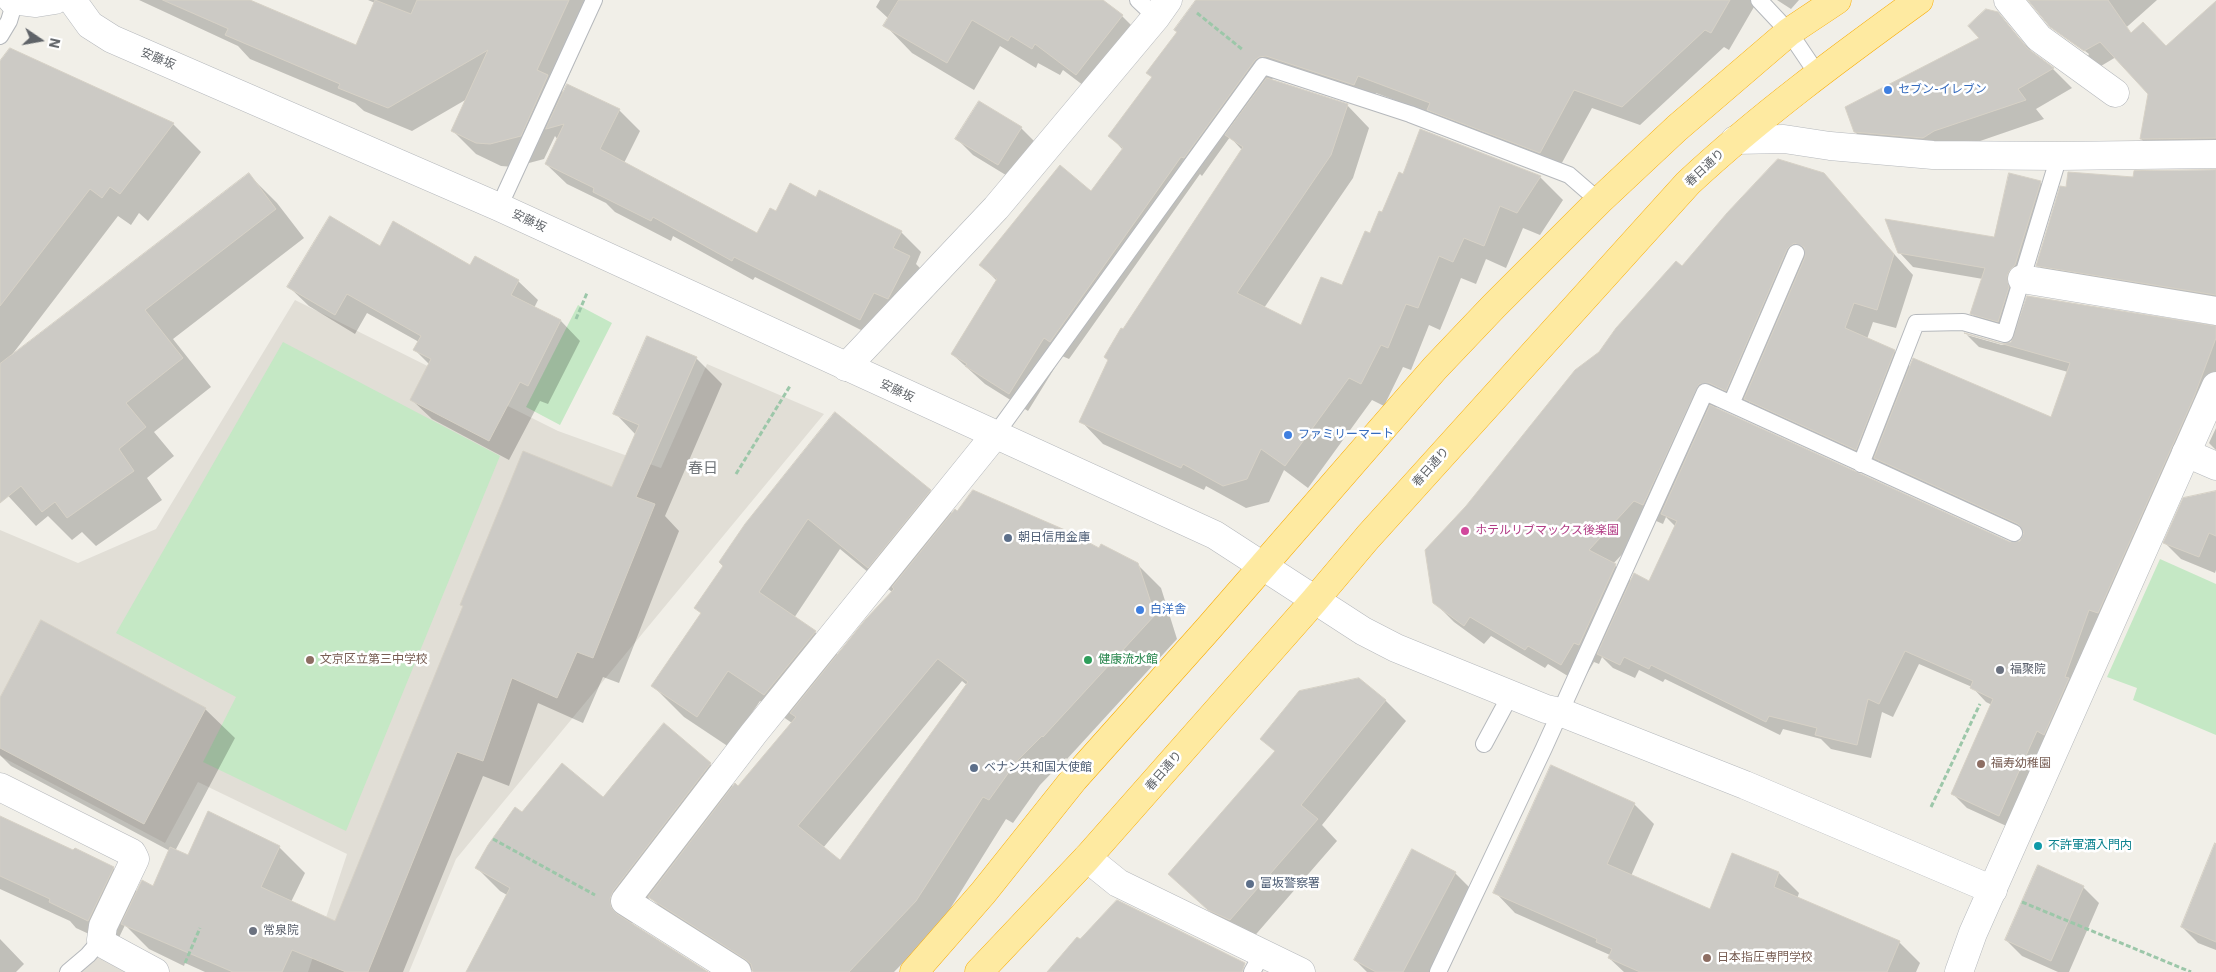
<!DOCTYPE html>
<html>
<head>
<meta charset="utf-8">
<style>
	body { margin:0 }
	#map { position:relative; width:2216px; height:972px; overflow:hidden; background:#f1efe8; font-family:"IBM Plex Sans",sans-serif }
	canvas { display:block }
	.north { position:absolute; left:15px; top:15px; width:50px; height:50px; -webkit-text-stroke:4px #fff; paint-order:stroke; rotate:102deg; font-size:14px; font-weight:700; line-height:20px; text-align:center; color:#5f6368 }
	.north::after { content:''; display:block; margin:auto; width:18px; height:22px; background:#5f6368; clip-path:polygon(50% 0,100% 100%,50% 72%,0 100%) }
</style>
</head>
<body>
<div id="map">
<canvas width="2216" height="972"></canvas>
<div class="north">N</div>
</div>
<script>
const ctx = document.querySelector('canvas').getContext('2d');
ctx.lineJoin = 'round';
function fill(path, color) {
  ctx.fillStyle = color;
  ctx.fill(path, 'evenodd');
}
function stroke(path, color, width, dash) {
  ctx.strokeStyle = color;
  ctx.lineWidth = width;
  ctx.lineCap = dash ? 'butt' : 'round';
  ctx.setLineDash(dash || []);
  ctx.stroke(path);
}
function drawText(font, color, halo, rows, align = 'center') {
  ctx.font = font + ' "IBM Plex Sans","Noto Sans JP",sans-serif';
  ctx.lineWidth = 5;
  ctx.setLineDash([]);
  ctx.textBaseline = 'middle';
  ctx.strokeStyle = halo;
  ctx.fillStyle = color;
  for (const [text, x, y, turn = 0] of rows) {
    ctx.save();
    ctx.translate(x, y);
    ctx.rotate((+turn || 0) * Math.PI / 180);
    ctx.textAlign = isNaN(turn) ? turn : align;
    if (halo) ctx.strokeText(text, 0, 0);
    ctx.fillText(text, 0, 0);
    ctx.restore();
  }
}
fill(new Path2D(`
	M 295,300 L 558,431 L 661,468 L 707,364 L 824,414 L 456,859 L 409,972 L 308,972 L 347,854 L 198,782 L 165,843 L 0,756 L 0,530 L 78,563 L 156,529 Z
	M 99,955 L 129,972 L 76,972 Z`), '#e1ded6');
fill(new Path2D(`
	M 578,305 L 612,323 L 560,425 L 526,407 Z
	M 283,342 L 500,456 L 346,831 L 203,762 L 236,697 L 116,633 Z
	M 2160,559 L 2216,584 L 2216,735 L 2133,700 L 2137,688 L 2107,677 Z`), '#c5e8c5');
fill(new Path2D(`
	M 139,0 L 248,0 L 357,47 L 375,3 L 368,0 L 603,0 L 562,91 L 564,92 L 567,86 L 619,110 L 640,131 L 624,163 L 758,234 L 777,213 L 817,198 L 901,232 L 921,252 L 916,264 L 929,277 L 881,340 L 755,277 L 753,280 L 673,236 L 671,241 L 615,212 L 606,203 L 567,184 L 546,164 L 558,140 L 555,136 L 544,159 L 514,167 L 501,166 L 476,154 L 453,131 L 467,99 L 412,131 L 364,111 L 355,103 L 250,59 L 238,46 Z
	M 880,0 L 1101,0 L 1122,16 L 1149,43 L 1104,101 L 1063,70 L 1060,75 L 1038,63 L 1036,68 L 1000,46 L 974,90 L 912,53 L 885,25 L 889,19 L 876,7 Z
	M 1197,0 L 1758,0 L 1729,50 L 1724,47 L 1640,125 L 1592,108 L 1558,170 L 1434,115 L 1376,93 L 1372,103 L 1278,74 L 1273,78 L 1271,81 L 1347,105 L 1369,128 L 1353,178 L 1264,308 L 1302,327 L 1343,287 L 1404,175 L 1421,130 L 1540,177 L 1563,200 L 1540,235 L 1523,228 L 1506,268 L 1486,259 L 1476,284 L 1461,278 L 1440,330 L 1429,325 L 1411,370 L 1403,367 L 1384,406 L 1372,400 L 1308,488 L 1284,470 L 1269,502 L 1246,508 L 1206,486 L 1204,490 L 1103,444 L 1081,421 L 1242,150 L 1230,137 L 1202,176 L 1200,174 L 1069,359 L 1062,356 L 1028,411 L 985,384 L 952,354 L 997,281 L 981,265 L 1092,193 L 1123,150 L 1110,136 L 1153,77 Z
	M 1777,0 L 1799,0 L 1791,9 Z
	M 2030,0 L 2157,0 L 2110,42 L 2166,48 L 2216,2 L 2216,159 L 2162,159 L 2141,139 L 2150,94 L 2116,57 L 2101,66 L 2067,42 L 2062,37 L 2088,56 L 2089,54 L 2057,30 Z
	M 1997,14 L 2036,56 L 2053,69 L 2072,88 L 2036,109 L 2044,119 L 1954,150 L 1875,152 L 1855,132 L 1981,39 Z
	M 0,63 L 173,124 L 201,152 L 148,221 L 139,213 L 131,225 L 118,216 L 11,356 L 249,175 L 277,203 L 304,238 L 173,339 L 211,387 L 154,432 L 174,456 L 147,478 L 162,500 L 96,546 L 82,532 L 72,540 L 48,516 L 36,526 L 0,487 Z
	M 1021,128 L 1037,144 L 1014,180 L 973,155 L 957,139 Z
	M 2216,171 L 2216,312 L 2058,286 L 2038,265 L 2068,189 L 2134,178 Z
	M 1823,175 L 1913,275 L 1896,328 L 1873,322 L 1867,339 L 1894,351 L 1911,367 L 2052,419 L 2068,372 L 1979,347 L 1967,335 L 2002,345 L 2012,343 L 2015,336 L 1986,328 L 1971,313 L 1983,279 L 1913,267 L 1899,252 L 1995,239 L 2040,182 L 2055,196 L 2014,332 L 2216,327 L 2216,389 L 2013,829 L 1967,808 L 1952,793 L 1992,705 L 1986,702 L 1972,687 L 1919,664 L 1893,717 L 1882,712 L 1871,758 L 1831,749 L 1821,739 L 1783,729 L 1780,735 L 1665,679 L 1663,682 L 1639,670 L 1635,678 L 1613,668 L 1602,657 L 1599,664 L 1594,662 L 1581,684 L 1548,664 L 1545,668 L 1491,636 L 1484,644 L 1454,622 L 1434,602 L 1467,507 L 1600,353 L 1682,268 ZM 1749,402 L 1765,418 L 1875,469 L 1878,461 L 1890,472 L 2025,534 L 2021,542 L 2010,543 L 1716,409 L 1718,403 L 1746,409 ZM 1666,517 L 1675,526 L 1649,582 L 1632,581 L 1613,564 L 1654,520 L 1663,524 Z
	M 380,248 L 471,267 L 518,281 L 538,300 L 534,308 L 561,321 L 580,341 L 548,404 L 540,401 L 509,460 L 432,419 L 412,400 L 430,365 L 415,350 L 419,342 L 367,313 L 355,334 L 309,306 L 289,287 Z
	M 696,358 L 722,384 L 665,516 L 679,531 L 619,683 L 603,677 L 583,723 L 538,703 L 509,786 L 483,776 L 403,972 L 205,972 L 185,963 L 184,966 L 149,949 L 125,925 L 115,946 L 76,928 L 70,921 L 0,889 L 0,817 L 74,852 L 113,868 L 138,892 L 154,887 L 170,851 L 11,766 L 0,755 L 0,701 L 205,709 L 235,738 L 175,851 L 188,857 L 279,847 L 305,873 L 291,902 L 336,922 L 613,489 L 636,435 L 615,413 Z
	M 2216,428 L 2216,450 L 2209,443 Z
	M 930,491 L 953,514 L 1100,550 L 1137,564 L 1161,588 L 1177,639 L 1067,759 L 1066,758 L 1040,785 L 1013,823 L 1006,819 L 940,925 L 894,972 L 754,972 L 673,920 L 650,897 L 636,915 L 632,924 L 705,972 L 468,972 L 507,895 L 500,891 L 477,868 L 523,814 L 603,799 L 664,725 L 710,764 L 734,787 L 739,787 L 792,723 L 760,701 L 729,747 L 684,717 L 653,686 L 702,614 L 696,608 L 724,566 L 746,525 ZM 840,549 L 892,592 L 838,655 L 815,632 L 794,618 ZM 962,681 L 968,686 L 840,862 L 823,848 Z
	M 2216,492 L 2216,570 L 2215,573 L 2181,559 L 2165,543 Z
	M 1385,700 L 1406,721 L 1322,825 L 1337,841 L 1251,940 L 1230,930 L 1170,874 L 1276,752 L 1262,739 Z
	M 1634,804 L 1654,824 L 1631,876 L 1711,911 L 1733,855 L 1779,873 L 1799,893 L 1797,899 L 1899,942 L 1920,963 L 1916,972 L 1624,972 L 1609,958 L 1610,955 L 1515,913 L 1495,892 Z
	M 1455,873 L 1478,896 L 1439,972 L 1367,972 L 1355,960 Z
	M 2083,887 L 2099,903 L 2069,972 L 2058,972 L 2022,956 L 2006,940 Z
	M 2216,896 L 2216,950 L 2198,943 L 2182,927 Z
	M 0,939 L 24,964 L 16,972 L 0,972 Z`), '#0003');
const building = new Path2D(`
	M 163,0 L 250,0 L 356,45 L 375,0 L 411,14 L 417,0 L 569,0 L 537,70 L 548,75 L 521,136 L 490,144 L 476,143 L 451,131 L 488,50 L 388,108 L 338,88 L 340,84 L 225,35 L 228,29 Z
	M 899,0 L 1103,0 L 1123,15 L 1076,75 L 1035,44 L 1032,49 L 1011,36 L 1008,41 L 972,20 L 947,63 L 883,26 Z
	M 1196,0 L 1730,0 L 1711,33 L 1705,30 L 1622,107 L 1574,90 L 1540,153 L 1427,110 L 1430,103 L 1358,76 L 1354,85 L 1266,56 L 1259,57 L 1255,60 L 1184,158 L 1181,157 L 1050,342 L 1044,338 L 1009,394 L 965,366 L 967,364 L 951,354 L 997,279 L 979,265 L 1060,165 L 1091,191 L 1123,148 L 1108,136 L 1152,77 L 1146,73 L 1177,32 L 1174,30 Z
	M 2028,0 L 2108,0 L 2131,33 L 2143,22 L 2166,46 L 2216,1 L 2216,138 L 2140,139 L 2148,94 L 2100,42 L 2084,51 L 2050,27 Z
	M 1986,9 L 1998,12 L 2027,48 L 2054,68 L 2018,89 L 2026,100 L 1934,131 L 1923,138 L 1854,132 L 1845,107 L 1979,38 L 1968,26 Z
	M 10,48 L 174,123 L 120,194 L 110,187 L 102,198 L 90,189 L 0,306 L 0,61 Z
	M 1267,78 L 1348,104 L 1331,155 L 1237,293 L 1301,325 L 1321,277 L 1342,285 L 1365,231 L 1370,233 L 1379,211 L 1382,212 L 1399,172 L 1403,174 L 1420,129 L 1541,176 L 1517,213 L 1500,206 L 1484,246 L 1464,238 L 1453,262 L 1439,256 L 1418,308 L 1406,304 L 1388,348 L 1381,345 L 1361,384 L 1349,378 L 1285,466 L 1261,449 L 1247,479 L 1223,486 L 1183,464 L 1181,468 L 1079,422 L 1108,360 L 1104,357 L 1121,328 L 1123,329 L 1243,147 L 1225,135 Z
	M 567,84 L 620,109 L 600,149 L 757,233 L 770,208 L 776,211 L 790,183 L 816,197 L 819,190 L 902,231 L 893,248 L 910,256 L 888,299 L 874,293 L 860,320 L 734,257 L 732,261 L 653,217 L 651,221 L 593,192 L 594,188 L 545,164 L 564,124 L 546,129 Z
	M 979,101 L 1022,127 L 998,165 L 955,139 Z
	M 1778,159 L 1824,173 L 1894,254 L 1877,310 L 1854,303 L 1845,328 L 1895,350 L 1856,450 L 1744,399 L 1805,257 L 1804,247 L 1794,243 L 1787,249 L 1726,391 L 1709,383 L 1699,384 L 1643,505 L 1634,501 L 1589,550 L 1616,564 L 1579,645 L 1574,643 L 1561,665 L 1528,646 L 1525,650 L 1470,617 L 1464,626 L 1433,603 L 1425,550 L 1466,506 L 1575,370 L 1599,352 L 1616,328 L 1676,261 L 1682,266 L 1727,213 Z
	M 2216,170 L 2216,295 L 2036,266 L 2060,186 L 2066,187 L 2068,172 L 2133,177 L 2134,171 Z
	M 249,173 L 276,209 L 145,310 L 183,358 L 126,403 L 146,427 L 119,449 L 134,471 L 67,518 L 55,502 L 42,512 L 21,486 L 0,503 L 0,364 Z
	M 2009,173 L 2041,181 L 2015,265 L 2010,270 L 2007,276 L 2009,287 L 1998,322 L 1970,314 L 1985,268 L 1898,253 L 1885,219 L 1994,237 Z
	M 330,216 L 380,246 L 393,221 L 470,265 L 475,256 L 519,280 L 511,295 L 561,320 L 528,386 L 520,382 L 489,441 L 410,400 L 431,359 L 413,350 L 421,336 L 347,294 L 335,315 L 287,287 Z
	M 2027,296 L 2216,326 L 2216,338 L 2194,397 L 2098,613 L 2089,610 L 2065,677 L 2069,678 L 2044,735 L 2037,731 L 1999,816 L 1951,794 L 1993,699 L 1970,688 L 1973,681 L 1905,651 L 1879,704 L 1868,699 L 1857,745 L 1815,735 L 1817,728 L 1769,716 L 1766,722 L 1651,665 L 1649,669 L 1624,657 L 1620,665 L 1597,654 L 1634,573 L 1649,581 L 1677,521 L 1661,514 L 1710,405 L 2010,542 L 2020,541 L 2024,532 L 2018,524 L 1874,458 L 1913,358 L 2051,417 L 2070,363 L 1964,333 L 2002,344 L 2011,342 Z
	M 647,336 L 697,357 L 636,497 L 655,504 L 593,658 L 577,652 L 557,698 L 512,678 L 483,761 L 457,752 L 368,972 L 346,972 L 292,950 L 282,972 L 233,972 L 121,924 L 142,880 L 153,886 L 170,847 L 188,855 L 208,811 L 280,846 L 261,887 L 335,921 L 463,606 L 460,605 L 523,451 L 612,487 L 639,425 L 613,414 Z
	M 835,412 L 931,490 L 868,568 L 808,519 L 759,592 L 816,631 L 764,695 L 728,671 L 697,717 L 651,686 L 701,613 L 694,608 L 723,566 L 719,562 L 745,524 Z
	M 973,490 L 1065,530 L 1099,548 L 1101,544 L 1138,563 L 1155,615 L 1043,737 L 1042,736 L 1017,761 L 989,800 L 983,797 L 916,901 L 849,972 L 753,972 L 751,964 L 745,959 L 648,897 L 735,783 L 738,786 L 796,717 L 790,713 L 865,620 L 894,589 L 892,587 L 955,509 L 957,511 ZM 938,659 L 968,682 L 840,860 L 798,826 Z
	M 2216,491 L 2216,536 L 2209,533 L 2199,557 L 2163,543 L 2183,498 Z
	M 41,620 L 206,708 L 144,824 L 0,748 L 0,698 Z
	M 1359,678 L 1386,700 L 1301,805 L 1318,819 L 1230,920 L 1208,910 L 1168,874 L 1275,751 L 1260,739 L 1299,691 Z
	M 664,723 L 711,763 L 613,891 L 610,899 L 611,907 L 617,914 L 708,972 L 466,972 L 510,888 L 475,868 L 488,845 L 515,807 L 522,812 L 562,763 L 603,797 Z
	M 1551,765 L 1635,803 L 1607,864 L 1710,909 L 1732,853 L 1779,872 L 1774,887 L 1900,941 L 1887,972 L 1640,972 L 1608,958 L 1612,949 L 1596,942 L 1597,939 L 1493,893 Z
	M 0,816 L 73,850 L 75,848 L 114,867 L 88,921 L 49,902 L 50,899 L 0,876 Z
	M 2215,843 L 2216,844 L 2216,942 L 2181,927 Z
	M 1412,849 L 1456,872 L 1403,972 L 1376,972 L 1354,960 Z
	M 2038,865 L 2084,886 L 2051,961 L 2005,940 Z
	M 1117,900 L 1245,963 L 1242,972 L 1047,972 L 1077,937 L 1080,939 Z`);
fill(building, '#cccac5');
stroke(building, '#d6d1c6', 1);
const service = new Path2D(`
	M 1138,0 L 1156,17
	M 1759,0 L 1789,32 L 1818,75
	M 0,36 L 9,21 L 15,1
	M 499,207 L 594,0
	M 1731,404 L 1796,253
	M 995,435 L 1263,66 L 1410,114 L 1569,175 L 1599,201
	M 1861,464 L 1916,323 L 1963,322 L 2005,334 L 2059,156
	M 1484,744 L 1511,694
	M 68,972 L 88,955 L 101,940
	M 1252,972 L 1262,954
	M 1438,972 L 1544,748 L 1705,392 L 2014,533`);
const minor = new Path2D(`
	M 2008,0 L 2039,38 L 2115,93
	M 1735,140 L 1784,139 L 1830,146 L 1933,155 L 2059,156 L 2216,154
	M 2022,279 L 2216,311
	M 846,367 L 996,208 L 1156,17 L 1168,0
	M 0,787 L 132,853 L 135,859 L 103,926 L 101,940 L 107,946 L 155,972
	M 1087,858 L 1118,883 L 1301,972
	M 737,972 L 625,901 L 754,733 L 995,435
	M 1959,972 L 1973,933 L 2216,386`);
const tertiary = new Path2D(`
	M 12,0 L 36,3 L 55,0
	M 72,0 L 90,25 L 112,39 L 499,207 L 1215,535 L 1363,631 L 1396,648 L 1546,709 L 1560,712 L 1745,785 L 1993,890
	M 2186,453 L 2216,466`);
const trunk = new Path2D(`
	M 914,972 L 983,893 L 1074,779 L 1208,629 L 1435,368 L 1494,306 L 1599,201 L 1677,128 L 1789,32 L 1837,0
	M 979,972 L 1087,858 L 1314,601 L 1368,537 L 1688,183 C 1760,116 1839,58 1919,0`);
stroke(service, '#b5b8bc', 18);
stroke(minor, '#b5b8bc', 29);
stroke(tertiary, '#b5b8bc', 29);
stroke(trunk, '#f9ab00', 29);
stroke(new Path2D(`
	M 1197,13 L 1243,50
	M 576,319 L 587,293
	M 736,474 L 790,386
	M 1931,807 L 1980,704
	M 493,839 L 595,895
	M 2022,902 L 2191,972
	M 185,963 L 200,928`), '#9cc7a9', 3, [5, 2.5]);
stroke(service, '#fff', 16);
stroke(minor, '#fff', 28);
stroke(tertiary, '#fff', 28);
stroke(trunk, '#feeaa1', 28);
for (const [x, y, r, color] of [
	[1888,90,5,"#3f7fe0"],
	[1288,435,5,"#3f7fe0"],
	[1465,531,5,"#d1479c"],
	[1008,538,5,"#5c6f8a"],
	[1140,610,5,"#3f7fe0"],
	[310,660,5,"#8d6e63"],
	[1088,660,5,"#2e9e5b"],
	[2000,670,5,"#6b7280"],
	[1981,764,5,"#8d6e63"],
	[974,768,5,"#5c6f8a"],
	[2038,846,5,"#0f9aa8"],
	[1250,884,5,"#5c6f8a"],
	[253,931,5,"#6b7280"],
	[1707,958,5,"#8d6e63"]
]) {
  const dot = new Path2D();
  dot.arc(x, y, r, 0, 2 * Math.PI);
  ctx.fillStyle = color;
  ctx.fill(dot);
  stroke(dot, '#fff', 2);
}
drawText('12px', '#5f6368', '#fff', [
	["安藤坂",158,59,23],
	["春日通り",1705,168,-43],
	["安藤坂",529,221,25],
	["安藤坂",897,391,25],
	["春日通り",1431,467,-48],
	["春日通り",1164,771,-49]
]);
drawText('12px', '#366cbe', '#fff', [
	["セブン-イレブン",1898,90],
	["ファミリーマート",1298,435],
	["白洋舎",1150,610]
], 'left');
drawText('12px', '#b23c85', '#fff', [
	["ホテルリブマックス後楽園",1475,531]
], 'left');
drawText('12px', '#4e5e75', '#fff', [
	["朝日信用金庫",1018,538],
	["ベナン共和国大使館",984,768],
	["富坂警察署",1260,884]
], 'left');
drawText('12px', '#785e54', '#fff', [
	["文京区立第三中学校",320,660],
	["福寿幼稚園",1991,764],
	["日本指圧専門学校",1717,958]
], 'left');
drawText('12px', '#27864d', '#fff', [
	["健康流水館",1098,660]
], 'left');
drawText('12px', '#5b616d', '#fff', [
	["福聚院",2010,670],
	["常泉院",263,931]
], 'left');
drawText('12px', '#0d838f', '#fff', [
	["不許軍酒入門内",2048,846]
], 'left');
drawText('15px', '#70757a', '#fff', [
	["春日",703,469]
]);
</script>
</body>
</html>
